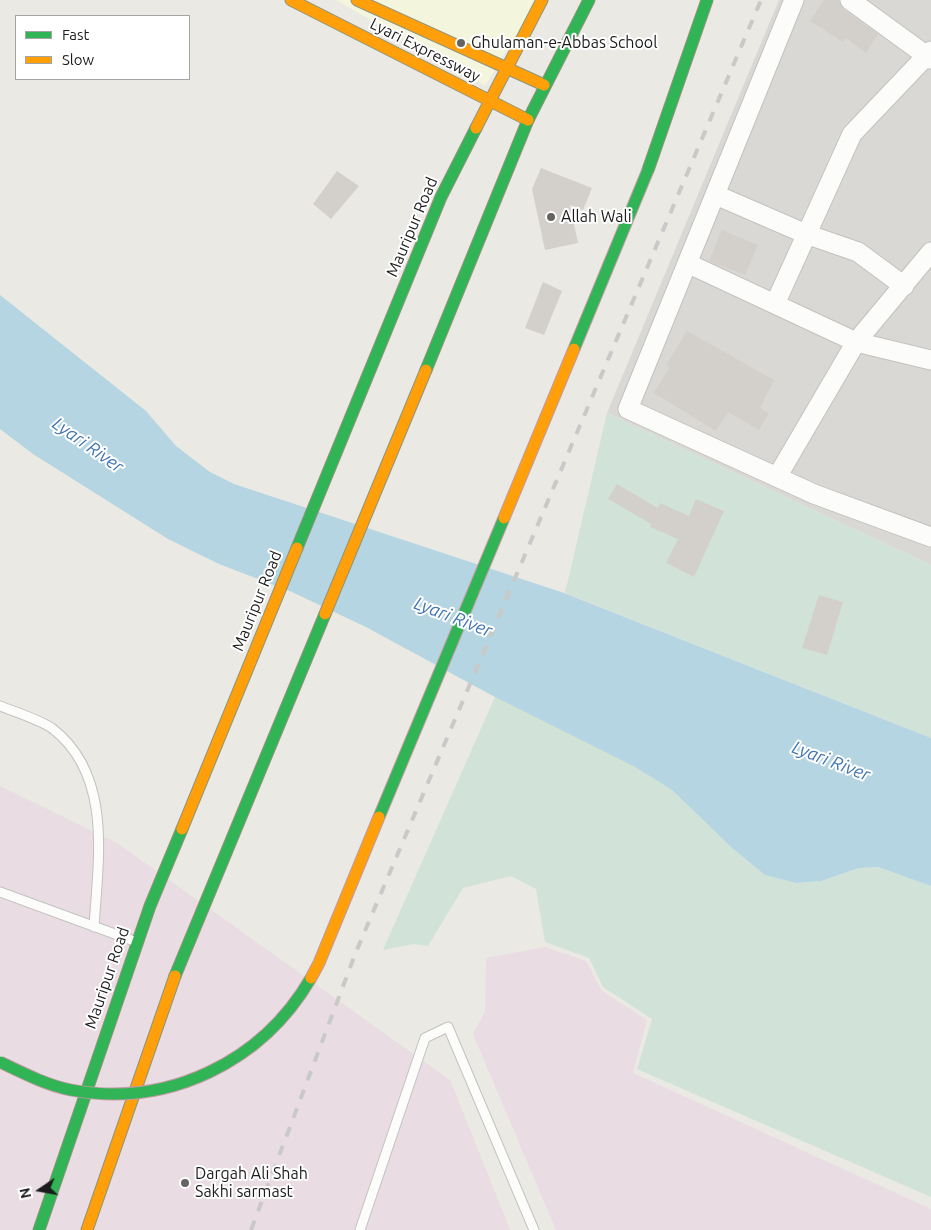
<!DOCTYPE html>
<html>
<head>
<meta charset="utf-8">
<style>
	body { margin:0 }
	#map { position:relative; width:931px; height:1230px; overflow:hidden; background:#eae9e4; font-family:Ubuntu,sans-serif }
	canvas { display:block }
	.legend { position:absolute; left:15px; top:15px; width:175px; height:65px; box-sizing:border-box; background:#fff; border:1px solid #a4a4a4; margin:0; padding:6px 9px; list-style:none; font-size:15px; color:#1c1c1c }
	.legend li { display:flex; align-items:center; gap:10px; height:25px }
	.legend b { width:25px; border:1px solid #a4a4a4 }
	.north { position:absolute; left:15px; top:1165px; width:50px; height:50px; -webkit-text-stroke:4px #fff; paint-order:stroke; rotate:258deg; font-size:14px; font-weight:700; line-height:20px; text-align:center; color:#1c1c1c }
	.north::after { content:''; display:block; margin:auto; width:18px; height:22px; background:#1c1c1c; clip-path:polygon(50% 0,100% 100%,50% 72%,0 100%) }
</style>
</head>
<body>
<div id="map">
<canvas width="931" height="1230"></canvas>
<ul class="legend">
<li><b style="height:6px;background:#30b455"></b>Fast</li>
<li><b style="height:6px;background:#ff9f0a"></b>Slow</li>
</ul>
<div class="north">N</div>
</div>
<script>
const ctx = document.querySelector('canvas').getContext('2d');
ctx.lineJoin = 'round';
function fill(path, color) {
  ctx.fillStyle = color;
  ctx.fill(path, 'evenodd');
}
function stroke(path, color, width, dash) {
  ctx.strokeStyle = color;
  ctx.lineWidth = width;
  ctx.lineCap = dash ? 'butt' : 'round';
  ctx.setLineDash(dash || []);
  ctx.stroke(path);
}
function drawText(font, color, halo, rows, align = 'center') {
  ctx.font = font + ' Ubuntu,sans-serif';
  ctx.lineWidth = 4;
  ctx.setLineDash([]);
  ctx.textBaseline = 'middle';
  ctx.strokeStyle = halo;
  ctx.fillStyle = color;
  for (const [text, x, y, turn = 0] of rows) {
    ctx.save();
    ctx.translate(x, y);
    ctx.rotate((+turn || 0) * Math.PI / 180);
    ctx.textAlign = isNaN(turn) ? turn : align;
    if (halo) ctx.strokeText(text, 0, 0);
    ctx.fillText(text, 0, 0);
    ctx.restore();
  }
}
fill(new Path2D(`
	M 779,0 L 931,0 L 931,565 L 607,413 Z`), '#d9d8d5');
fill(new Path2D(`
	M 0,786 L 117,843 L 450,1080 L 510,1230 L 0,1230 Z
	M 545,947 L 586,961 L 602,991 L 647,1020 L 633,1073 L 931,1209 L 931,1230 L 556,1230 L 473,1034 L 485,1012 L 486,958 Z`), '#e9dce3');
fill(new Path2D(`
	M 336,0 L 537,0 L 485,86 Z`), '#f4f5dd');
fill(new Path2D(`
	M 607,413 L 931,565 L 931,738 L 565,593 Z
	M 495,697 L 635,767 L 672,790 L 732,848 L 765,875 L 796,883 L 821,881 L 859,868 L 878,867 L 931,886 L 931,1197 L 637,1069 L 652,1019 L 603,987 L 589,958 L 545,942 L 536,889 L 511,876 L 463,888 L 428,946 L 414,944 L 383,950 Z`), '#d1e3d8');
fill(new Path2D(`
	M 0,295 L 146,411 L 176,446 L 210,472 L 234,484 L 564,593 L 931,738 L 931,886 L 878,867 L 859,868 L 821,881 L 796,883 L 765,875 L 732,848 L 672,790 L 635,767 L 495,697 L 366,627 L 292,592 L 219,564 L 168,539 L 33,454 L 0,429 Z`), '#b4d5e1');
fill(new Path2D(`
	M 824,0 L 839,0 L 843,9 L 878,34 L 866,53 L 846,38 L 843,42 L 810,21 Z
	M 541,168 L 592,188 L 583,210 L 570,205 L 578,243 L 545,250 L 532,189 Z
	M 337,171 L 359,186 L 331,219 L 313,204 Z
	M 722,230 L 758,245 L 745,275 L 709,261 Z
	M 543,282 L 562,291 L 544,335 L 525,328 Z
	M 687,331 L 774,380 L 760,408 L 769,413 L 759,430 L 728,412 L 716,431 L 654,393 L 670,367 L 666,365 Z
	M 617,484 L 658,508 L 660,503 L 689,516 L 696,499 L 724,511 L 694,577 L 666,563 L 678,539 L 650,527 L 651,524 L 608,499 Z
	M 819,595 L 843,602 L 827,655 L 802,648 Z`), '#d3d0cc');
const lane = new Path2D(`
	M 0,706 C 15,712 41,720 53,729 C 113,776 98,860 94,927
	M 0,892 L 134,941
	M 360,1230 L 425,1038 L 448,1027 L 534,1230`);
const street = new Path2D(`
	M 794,0 L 628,409 L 814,494 L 931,537
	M 850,0 L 931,59
	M 716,195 L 806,234 L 858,252 L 904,286
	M 689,264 L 856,342 L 931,360
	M 775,304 L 852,134 L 931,51
	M 777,477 L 856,342 L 931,252`);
const fast = new Path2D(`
	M 648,170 L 707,0
	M 426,370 L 528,120 L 589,0
	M 297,548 L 441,197 L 476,128
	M 175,976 L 325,614
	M 39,1230 L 150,906 L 182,829`);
const slow = new Path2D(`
	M 291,0 L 528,120
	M 357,0 L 544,85
	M 476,128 L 542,0
	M 325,614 L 426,370
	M 182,829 L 297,548
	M 87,1230 L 175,976`);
stroke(lane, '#c3c2c0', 11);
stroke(street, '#c3c2c0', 21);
stroke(fast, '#91947c', 13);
stroke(slow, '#91947c', 13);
stroke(lane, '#fcfcfb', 9);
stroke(street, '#fcfcfb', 19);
stroke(fast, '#30b455', 11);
stroke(slow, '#ff9f0a', 11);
stroke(new Path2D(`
	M 251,1230 L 356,952 L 761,0`), '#c9c9c8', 4, [10, 10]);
const fastBridge = new Path2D(`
	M 574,349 L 648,170
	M 379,817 L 504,518
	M 0,1062 C 23,1073 46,1085 71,1090 C 168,1108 262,1062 311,978`);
const slowBridge = new Path2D(`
	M 504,518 L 574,349
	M 311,978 L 319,963 L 379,817`);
stroke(fastBridge, '#c29aa3', 13, []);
stroke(slowBridge, '#c29aa3', 13, []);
stroke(fastBridge, '#30b455', 11);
stroke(slowBridge, '#ff9f0a', 11);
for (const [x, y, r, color] of [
	[461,43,5,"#646462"],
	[551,217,5,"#646462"],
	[185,1183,5,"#646462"]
]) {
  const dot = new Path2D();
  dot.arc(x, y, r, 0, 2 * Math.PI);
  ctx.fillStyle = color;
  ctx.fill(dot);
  stroke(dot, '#fff', 2);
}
drawText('16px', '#1c1c1c', '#fff', [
	["Ghulaman-e-Abbas School",471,43],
	["Allah Wali",561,217],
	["Dargah Ali Shah",195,1174],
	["Sakhi sarmast",195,1192]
], 'left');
drawText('16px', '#1c1c1c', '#fff', [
	["Lyari Expressway",425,50,27],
	["Mauripur Road",412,227,-67],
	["Mauripur Road",257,601,-68],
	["Mauripur Road",107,978,-71]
]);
drawText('italic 18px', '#4275b1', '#fff', [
	["Lyari River",88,445,35],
	["Lyari River",453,617,21],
	["Lyari River",831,761,21]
]);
</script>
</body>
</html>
